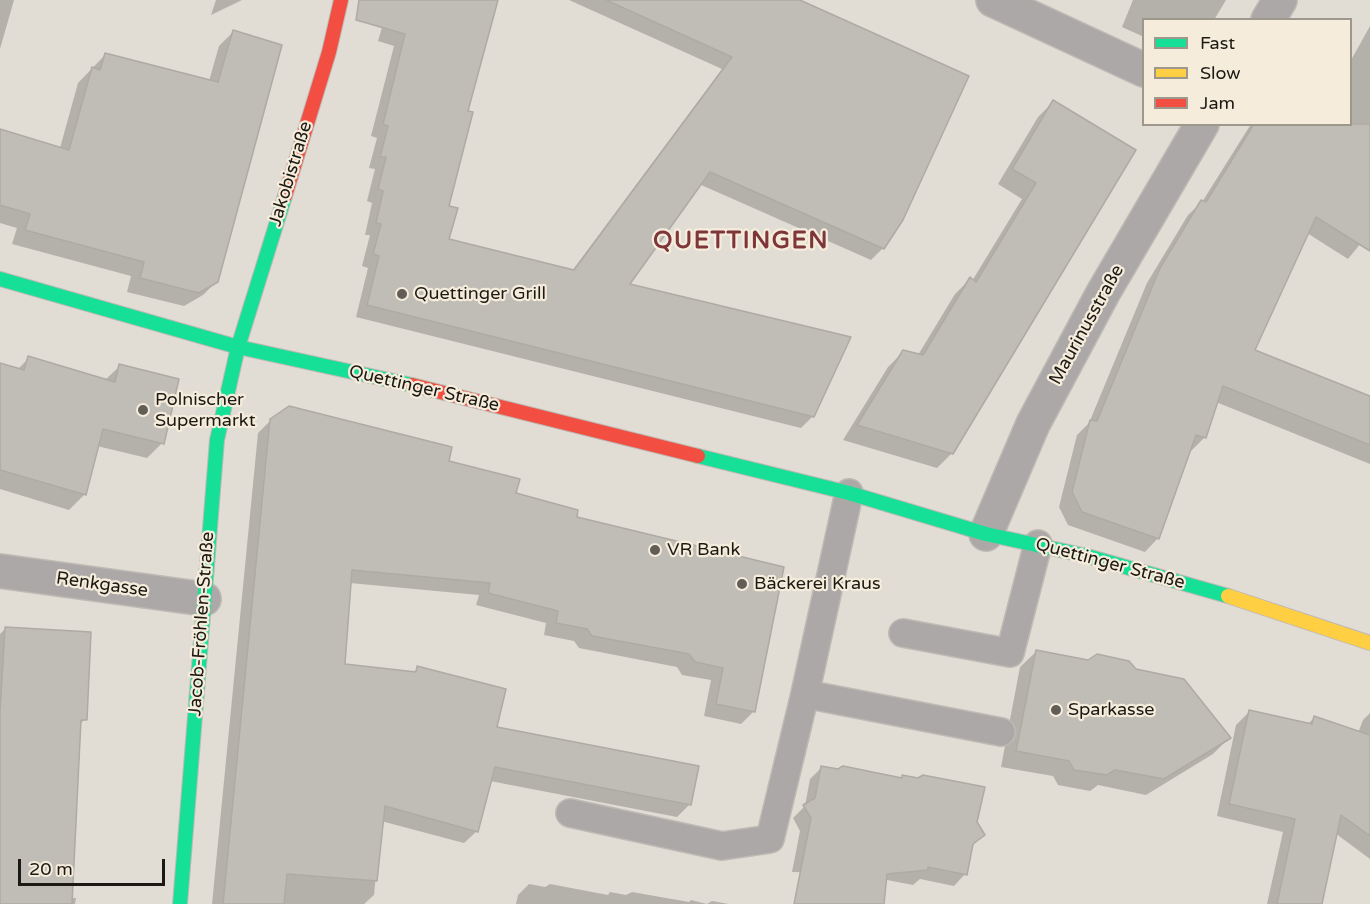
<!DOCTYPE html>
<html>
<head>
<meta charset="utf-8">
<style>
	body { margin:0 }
	#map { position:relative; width:1370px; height:904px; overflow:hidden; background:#e1ddd5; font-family:"Varela Round",sans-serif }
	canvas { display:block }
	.legend { position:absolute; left:1142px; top:18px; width:210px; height:108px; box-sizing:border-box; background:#f5ecdc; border:2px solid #9e988c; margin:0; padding:8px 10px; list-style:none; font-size:18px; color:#1c1913 }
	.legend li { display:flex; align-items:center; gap:12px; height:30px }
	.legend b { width:30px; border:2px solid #9e988c }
	.scale { position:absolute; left:18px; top:859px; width:147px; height:27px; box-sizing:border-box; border:3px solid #1c1913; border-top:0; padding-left:8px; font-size:18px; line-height:21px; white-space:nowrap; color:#1c1913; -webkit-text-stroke:4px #f5ecdc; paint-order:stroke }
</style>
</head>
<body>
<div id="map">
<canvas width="1370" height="904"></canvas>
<ul class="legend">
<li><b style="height:8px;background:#16e098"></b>Fast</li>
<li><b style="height:8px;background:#ffcf43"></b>Slow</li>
<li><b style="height:8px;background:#f24e42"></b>Jam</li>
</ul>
<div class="scale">20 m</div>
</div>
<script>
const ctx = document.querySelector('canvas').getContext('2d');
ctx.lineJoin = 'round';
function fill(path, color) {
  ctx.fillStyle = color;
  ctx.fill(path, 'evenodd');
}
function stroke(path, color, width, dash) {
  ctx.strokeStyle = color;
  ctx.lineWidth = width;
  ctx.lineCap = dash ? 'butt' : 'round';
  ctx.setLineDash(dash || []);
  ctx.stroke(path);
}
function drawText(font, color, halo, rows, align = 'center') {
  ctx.font = font + ' "Varela Round",sans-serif';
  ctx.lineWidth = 4.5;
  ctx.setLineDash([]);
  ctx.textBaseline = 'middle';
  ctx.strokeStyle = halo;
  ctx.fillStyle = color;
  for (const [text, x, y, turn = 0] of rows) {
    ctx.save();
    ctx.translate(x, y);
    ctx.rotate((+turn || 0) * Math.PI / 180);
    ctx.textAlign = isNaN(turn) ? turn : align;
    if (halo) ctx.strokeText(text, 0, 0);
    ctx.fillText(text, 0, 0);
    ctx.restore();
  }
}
fill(new Path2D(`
	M 0,0 L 14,0 L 0,49 Z
	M 216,0 L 242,0 L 211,15 Z
	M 390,0 L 496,0 L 466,112 L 447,207 L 447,240 L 572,271 L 722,69 L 569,0 L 796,0 L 883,248 L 871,260 L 699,184 L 628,285 L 813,416 L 801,428 L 356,317 L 368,268 L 362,266 L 370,235 L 365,235 L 372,203 L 367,201 L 375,169 L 369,168 L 377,138 L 371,136 L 394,46 L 378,41 Z
	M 1133,0 L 1226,0 L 1214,20 L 1144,20 L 1144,37 L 1122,27 Z
	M 1370,26 L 1370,232 L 1348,259 L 1307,233 L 1253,351 L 1370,397 L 1370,464 L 1216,402 L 1205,437 L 1191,451 L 1189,450 L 1158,538 L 1145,552 L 1068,525 L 1059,507 L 1077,435 L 1089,423 L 1147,283 L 1188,215 L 1202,202 L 1251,124 L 1350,124 L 1350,62 Z
	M 233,32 L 217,281 L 203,295 L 184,306 L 127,292 L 131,276 L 12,244 L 17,228 L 0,223 L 0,131 L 60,148 L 78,83 L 105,55 L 209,81 L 219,46 Z
	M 1053,102 L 1134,150 L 952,453 L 937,468 L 843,440 L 888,367 L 903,352 L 918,355 L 955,294 L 970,279 L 972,281 L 1022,199 L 998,184 L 1038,117 Z
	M 29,358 L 105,380 L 120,366 L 162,443 L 147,458 L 97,446 L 85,494 L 69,510 L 0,489 L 0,365 L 17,370 Z
	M 271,420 L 448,462 L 515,494 L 575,519 L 782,568 L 754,711 L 741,724 L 704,716 L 711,680 L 682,675 L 677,667 L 579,648 L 574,641 L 544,635 L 546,623 L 476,605 L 479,595 L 350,583 L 344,666 L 412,673 L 418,668 L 495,728 L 690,804 L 677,817 L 490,781 L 477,831 L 464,843 L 381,821 L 374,895 L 364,904 L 212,904 L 258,433 Z
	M 5,629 L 85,719 L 79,725 L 70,898 L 76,898 L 75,904 L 0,904 L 0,634 Z
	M 1037,651 L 1229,738 L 1213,754 L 1146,795 L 1098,785 L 1090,791 L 1058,785 L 1053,776 L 1001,767 L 1020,667 Z
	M 1249,712 L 1307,725 L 1315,717 L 1358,733 L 1363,720 L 1370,713 L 1370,859 L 1335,833 L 1320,904 L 1267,904 L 1283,832 L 1217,816 L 1236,725 Z
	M 822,767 L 899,779 L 903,776 L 975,823 L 983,835 L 971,847 L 965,874 L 954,886 L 920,879 L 913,885 L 835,870 L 831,873 L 792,872 L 800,831 L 793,818 L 805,806 L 810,779 Z
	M 529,884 L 545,887 L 550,884 L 608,895 L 610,892 L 626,895 L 632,892 L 689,902 L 691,900 L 707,904 L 712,901 L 729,904 L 516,904 L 518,895 Z`), '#0003');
const building = new Path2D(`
	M 359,0 L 498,0 L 468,111 L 473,112 L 449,206 L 458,208 L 449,239 L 574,270 L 732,57 L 606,0 L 800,0 L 969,76 L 903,220 L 884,249 L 710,172 L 630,284 L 851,337 L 814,417 L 367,305 L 379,256 L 373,254 L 381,224 L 376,223 L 383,191 L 378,189 L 386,157 L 380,157 L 388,126 L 383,124 L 405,34 L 356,20 Z
	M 233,30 L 282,45 L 218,282 L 199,293 L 140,278 L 144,262 L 25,230 L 30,214 L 0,205 L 0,129 L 69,150 L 92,67 L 100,70 L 105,53 L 218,82 Z
	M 1053,100 L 1136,150 L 953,454 L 857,425 L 903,350 L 923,355 L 970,277 L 976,282 L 1036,183 L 1012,169 Z
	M 1254,124 L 1370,124 L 1370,251 L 1316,217 L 1255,350 L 1370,396 L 1370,445 L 1223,386 L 1206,438 L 1196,435 L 1159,539 L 1082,512 L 1072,492 L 1090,420 L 1097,421 L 1160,268 L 1201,200 L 1206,202 Z
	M 28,356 L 115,382 L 119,364 L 179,379 L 164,444 L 103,429 L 86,495 L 0,470 L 0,363 L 24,370 Z
	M 289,406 L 452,447 L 449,461 L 520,479 L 516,493 L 578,510 L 577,517 L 784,567 L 755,712 L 716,704 L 723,668 L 695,662 L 689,654 L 592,636 L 587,629 L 556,623 L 558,611 L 488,593 L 490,583 L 352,570 L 345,664 L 416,672 L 417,666 L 506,689 L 497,727 L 699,766 L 691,805 L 495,767 L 478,832 L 385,806 L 377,881 L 287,874 L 284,904 L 223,904 L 270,419 Z
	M 5,627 L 91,632 L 87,720 L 81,720 L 72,904 L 0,904 L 0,711 Z
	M 1036,650 L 1088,660 L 1097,654 L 1129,661 L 1136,669 L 1184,679 L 1231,738 L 1164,779 L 1115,770 L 1107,775 L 1074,770 L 1069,761 L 1016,751 Z
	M 1249,710 L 1312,724 L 1314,716 L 1370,735 L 1370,836 L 1341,815 L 1322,904 L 1277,904 L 1295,819 L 1229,804 Z
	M 821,766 L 838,769 L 843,766 L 902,778 L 902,775 L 918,778 L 923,775 L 985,787 L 977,822 L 985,835 L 973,844 L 967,875 L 928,867 L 928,870 L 887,874 L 884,904 L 794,904 L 811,818 L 803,805 L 815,798 Z`);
fill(building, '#c0bdb6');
stroke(building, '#aeaaa4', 1.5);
const lane = new Path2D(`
	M 903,633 L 1010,653 L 1038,544
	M 805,694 L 849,493
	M 570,813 L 722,846 L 770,839 L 805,694 L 1001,732`);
const street = new Path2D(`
	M 993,0 L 1144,70
	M 1268,20 L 1280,0
	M 986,534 L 1033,424 L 1103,293 L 1202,124
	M 0,571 L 204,599`);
const fast = new Path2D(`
	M 0,279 L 238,347 L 412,385
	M 698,456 L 849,493 L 986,534 L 1087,556 L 1228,596
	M 180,904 L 217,440 L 238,347 L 285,196`);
const slow = new Path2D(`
	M 1228,596 L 1370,643`);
const jam = new Path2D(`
	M 285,196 L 329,52 L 341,0
	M 412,385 L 698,456`);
stroke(lane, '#bdb9b3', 30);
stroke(street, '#bdb9b3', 36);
stroke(fast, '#bdb9b3', 16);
stroke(slow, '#bdb9b3', 16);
stroke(jam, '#bdb9b3', 16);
stroke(lane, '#aba8a7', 27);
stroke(street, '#aba8a7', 33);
stroke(fast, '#16e098', 14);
stroke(slow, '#ffcf43', 14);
stroke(jam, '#f24e42', 14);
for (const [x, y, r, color] of [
	[402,294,6,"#615e57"],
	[143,410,6,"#615e57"],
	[655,550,6,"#615e57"],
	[742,584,6,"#615e57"],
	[1056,710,6,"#615e57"]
]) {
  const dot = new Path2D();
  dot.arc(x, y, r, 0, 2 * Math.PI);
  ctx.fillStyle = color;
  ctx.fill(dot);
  stroke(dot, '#f5ecdc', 2);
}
drawText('18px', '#1c1913', '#f5ecdc', [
	["Jakobistraße",291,174,-73],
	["Maurinusstraße",1087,325,-61],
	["Quettinger Straße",424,389,13],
	["Quettinger Straße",1110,564,15],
	["Renkgasse",102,585,8],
	["Jacob-Fröhlen-Straße",202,624,-86]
]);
drawText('18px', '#1c1913', '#f5ecdc', [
	["Quettinger Grill",414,294],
	["Polnischer",155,400],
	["Supermarkt",155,421],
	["VR Bank",667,550],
	["Bäckerei Kraus",754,584],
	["Sparkasse",1068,710]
], 'left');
ctx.letterSpacing = '1.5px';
drawText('bold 24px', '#7e363a', '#f5ecdc', [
	["QUETTINGEN",741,242]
]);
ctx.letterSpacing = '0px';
</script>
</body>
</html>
